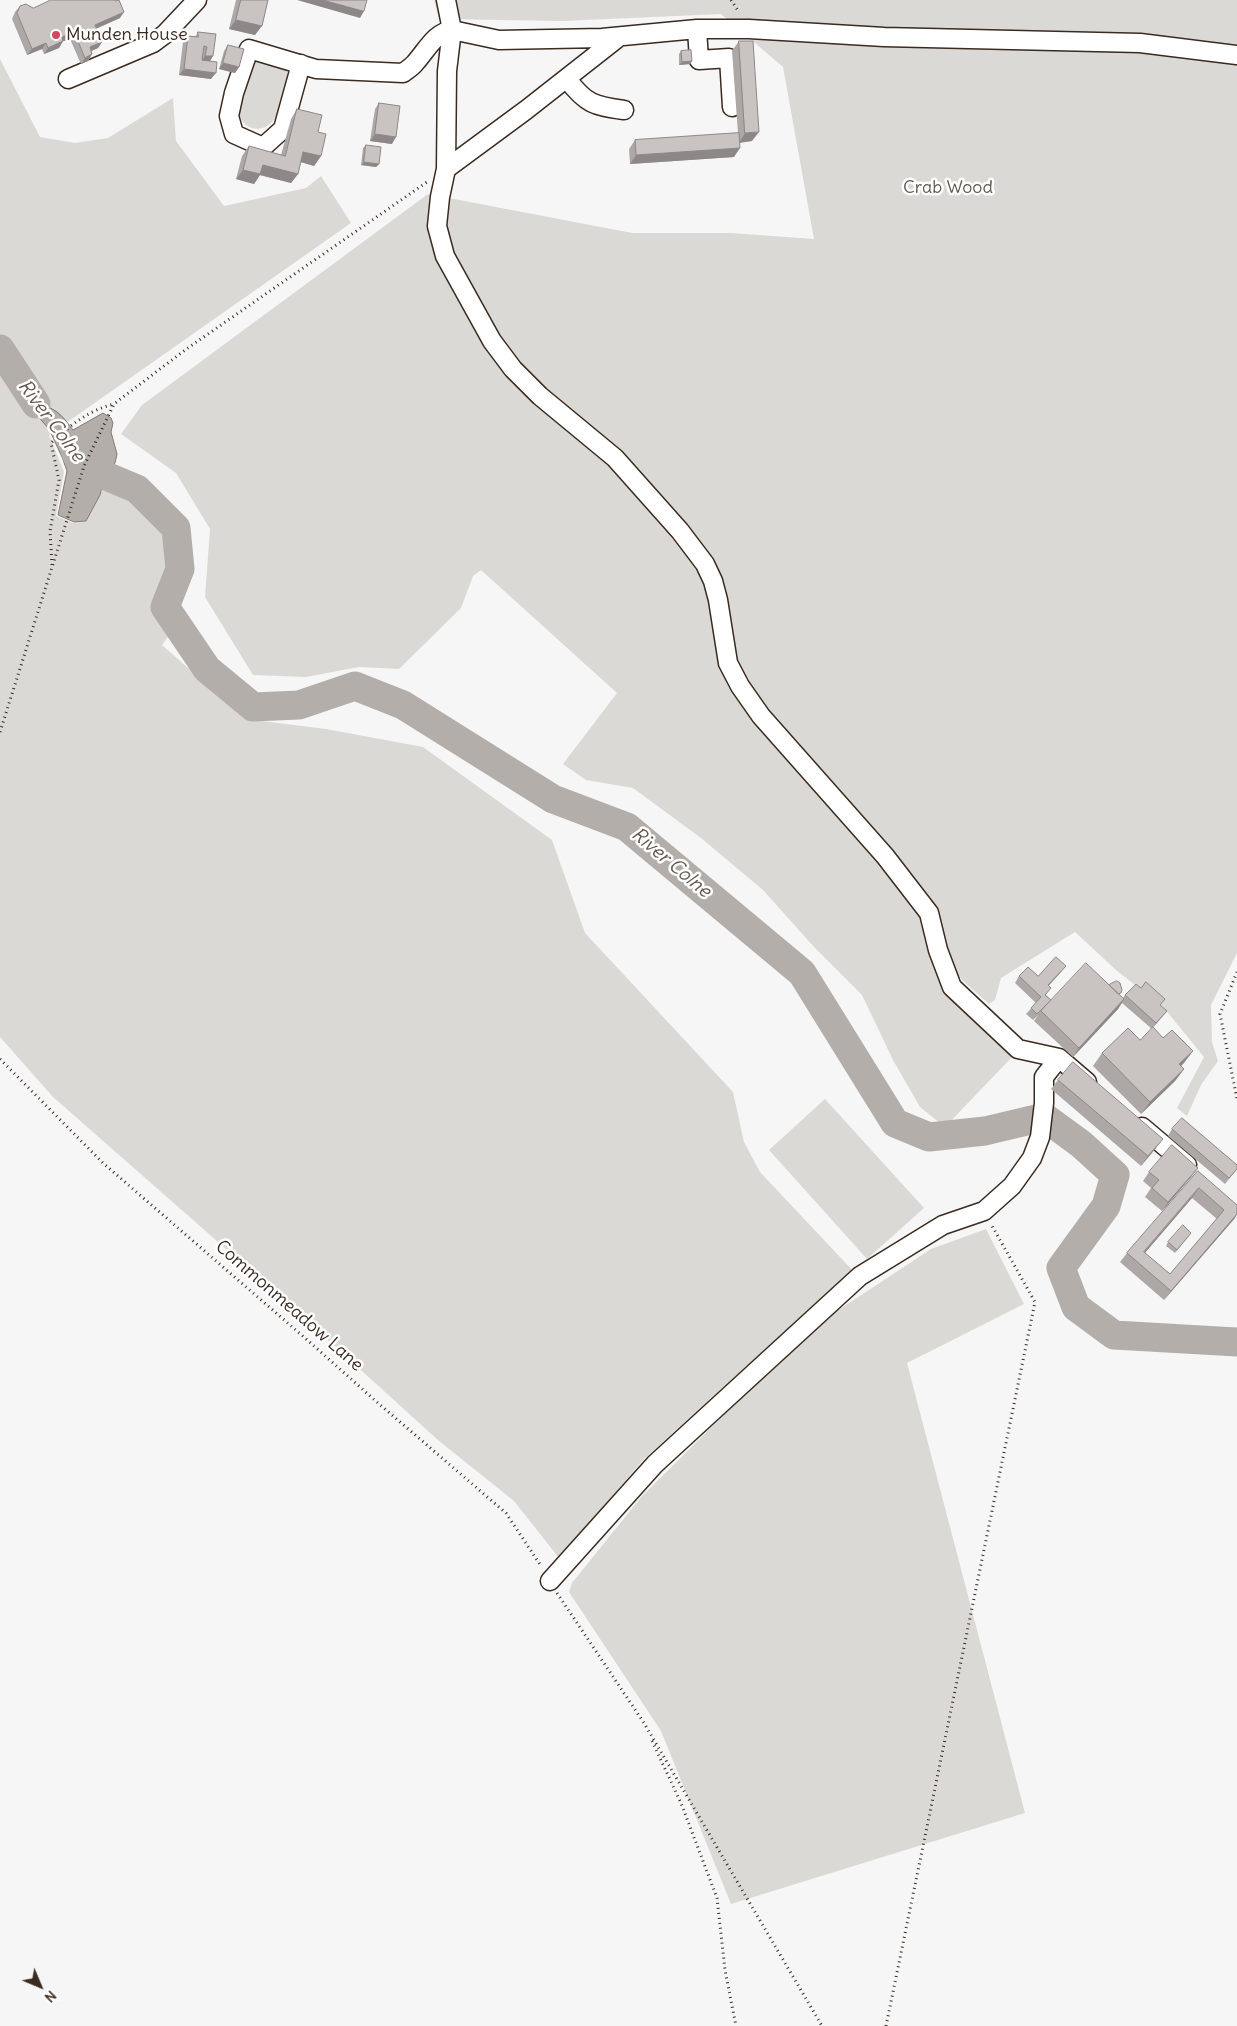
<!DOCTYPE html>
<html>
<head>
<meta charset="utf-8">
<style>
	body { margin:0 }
	#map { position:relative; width:1237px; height:2026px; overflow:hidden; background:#f7f6f6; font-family:Delius,sans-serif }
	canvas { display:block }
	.north { position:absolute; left:15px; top:1961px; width:50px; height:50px; -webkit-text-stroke:4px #fff; paint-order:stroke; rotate:135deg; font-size:14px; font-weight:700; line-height:20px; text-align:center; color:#3b2a1e }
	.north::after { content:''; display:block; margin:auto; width:18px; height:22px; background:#3b2a1e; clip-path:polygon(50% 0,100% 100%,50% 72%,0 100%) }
</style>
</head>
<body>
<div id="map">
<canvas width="1237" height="2026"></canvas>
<div class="north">N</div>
</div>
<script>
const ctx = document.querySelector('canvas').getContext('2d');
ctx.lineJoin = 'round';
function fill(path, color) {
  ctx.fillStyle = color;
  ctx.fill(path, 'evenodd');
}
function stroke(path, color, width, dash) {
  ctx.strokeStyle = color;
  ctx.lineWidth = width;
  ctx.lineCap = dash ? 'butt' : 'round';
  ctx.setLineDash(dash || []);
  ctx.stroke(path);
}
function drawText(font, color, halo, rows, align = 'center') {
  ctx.font = font + ' Delius,sans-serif';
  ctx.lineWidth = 5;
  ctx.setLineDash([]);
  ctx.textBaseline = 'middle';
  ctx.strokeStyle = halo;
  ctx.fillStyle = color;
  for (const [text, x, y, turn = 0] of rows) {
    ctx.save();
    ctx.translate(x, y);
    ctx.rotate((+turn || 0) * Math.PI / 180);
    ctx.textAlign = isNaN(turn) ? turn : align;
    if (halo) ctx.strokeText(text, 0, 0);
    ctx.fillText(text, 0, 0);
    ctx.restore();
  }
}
fill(new Path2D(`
	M 434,0 L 1237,0 L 1237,953 L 1211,1005 L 1212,1042 L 1218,1061 L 1201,1085 L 1187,1116 L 1177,1108 L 1204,1057 L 1164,1008 L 1116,970 L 1075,932 L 1001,978 L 995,1000 L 989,1004 L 962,980 L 949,961 L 941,979 L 1013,1056 L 945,1127 L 920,1107 L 893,1060 L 862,995 L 814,947 L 763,890 L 701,838 L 633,788 L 586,780 L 563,764 L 617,693 L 481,570 L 473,576 L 461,608 L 399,669 L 359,667 L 306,677 L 253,675 L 205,597 L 210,529 L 176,473 L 121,434 L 142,405 L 428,194 L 632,233 L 731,233 L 814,239 L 783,67 L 721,14 L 563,21 L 439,19 Z
	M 258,58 L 286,67 C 291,76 281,114 273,121 C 259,136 239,128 238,108 C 238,98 249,71 253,60 Z
	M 0,59 L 40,137 L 75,143 L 108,138 L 173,98 L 176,141 L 224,206 L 306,188 L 321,176 L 351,223 L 49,435 L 64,472 L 56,516 L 73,523 L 85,522 L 100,495 L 103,482 L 130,493 L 172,531 L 174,568 L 159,604 L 174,629 L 162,645 L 246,719 L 326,729 L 423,747 L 552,840 L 585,933 L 733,1092 L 744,1142 L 760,1172 L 855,1273 L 745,1367 L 644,1459 L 559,1558 L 514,1501 L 439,1441 L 275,1292 L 53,1097 L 0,1037 Z
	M 825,1099 L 924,1208 L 867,1259 L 769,1150 Z
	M 986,1229 L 1024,1304 L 907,1363 L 1025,1813 L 731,1904 L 661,1731 L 569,1592 L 572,1583 L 642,1496 L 728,1411 L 828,1317 L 931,1249 Z`), '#dbd9d6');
const water = new Path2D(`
	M 18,368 C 32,374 27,383 32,394 C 36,402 50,407 57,412 C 64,417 68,424 73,430 L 103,413 L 111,418 L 113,423 L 111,432 L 117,454 L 115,463 L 103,482 L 100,495 L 86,521 L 74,522 L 58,515 L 67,471 L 62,457 L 49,429 L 16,391 L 10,380 Z`);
fill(water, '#b4aeaa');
stroke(water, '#847972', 1);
stroke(new Path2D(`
	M 0,349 L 36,404
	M 76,454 L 87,468 L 137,489 L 176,528 L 180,569 L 165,607 L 207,669 L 253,707 L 299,705 L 355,686 L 403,705 L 553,799 L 627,827 L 802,973 L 895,1123 L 929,1137 L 985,1131 L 1044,1117 L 1081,1144 L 1115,1175 L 1106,1206 L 1061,1268 L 1076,1307 L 1114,1335 L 1237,1342`), '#b4aeaa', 29);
const minor = new Path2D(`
	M 446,0 L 452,30 L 447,71 L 446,169 L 440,197 L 437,226 L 445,256 L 492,341 L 513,369 L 540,396 L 615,458 L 680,531 L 705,564 L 713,581 L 718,600 L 728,663 L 740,686 L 761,716 L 885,856 L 929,913 L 938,950 L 952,987 L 1018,1049 L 1059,1058 L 1087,1082
	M 697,29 L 699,60 L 729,58 L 732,107
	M 301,64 L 283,129 L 263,147 L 234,134 L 229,116 L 234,93 L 249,49 L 316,69 L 403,73 C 407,70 412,67 415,63 C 427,50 434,33 452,30 L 499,40 L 602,38 L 697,29 L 749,29 L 884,37 L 1140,43 L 1237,55
	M 68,79 L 153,43 L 165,34 L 197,0
	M 567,79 C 586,104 594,106 624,110
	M 446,169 L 526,110 L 619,37
	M 1142,1127 L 1187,1165
	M 550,1581 L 655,1464 L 860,1276 L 943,1225 L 984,1211 L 1012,1186 L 1032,1158 L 1040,1137 L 1044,1103 L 1044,1077 L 1059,1058`);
stroke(minor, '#3b2a1e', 21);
stroke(new Path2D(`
	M 731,0 L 739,12
	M 52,565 L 50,531 L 59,480 L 51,443 C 71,425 87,411 114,404
	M 0,732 L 84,466 L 114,404 L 185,350 L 427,182
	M 1237,972 L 1220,1014 L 1237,1099
	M 0,1059 L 103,1163 L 305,1338 L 378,1403 L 506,1513 L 541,1566
	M 557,1593 L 644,1723 L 822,2026
	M 652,1741 L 681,1803 L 717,1898 L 725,1970 L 736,2026
	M 886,2026 L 1035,1302 L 991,1224`), '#3b2a1e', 3, [1, 4]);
stroke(minor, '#fff', 18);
fill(new Path2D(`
	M 236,0 L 268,0 L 255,35 L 229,29 Z
	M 20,6 L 33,8 L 120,18 L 97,28 L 102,42 L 98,48 L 91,51 L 92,54 L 88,61 L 81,64 L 70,39 L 63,41 L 59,48 L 44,54 L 42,49 L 27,55 L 12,19 L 15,12 Z
	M 198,32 L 216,34 L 210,61 L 211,79 L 179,75 L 183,42 L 188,36 L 195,37 Z
	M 739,41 L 752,141 L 740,142 L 734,157 L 630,164 L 629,149 L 635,140 L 738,133 L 732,51 Z
	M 228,45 L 239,67 L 235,73 L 219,69 L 224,51 Z
	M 681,51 L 692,61 L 690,64 L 679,65 L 679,54 Z
	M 379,103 L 392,144 L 370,141 L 375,109 Z
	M 297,109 L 318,132 L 321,156 L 314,166 L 301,162 L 298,174 L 291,183 L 260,175 L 254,184 L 236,179 L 242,156 L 249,146 L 281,155 L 291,119 Z
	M 366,145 L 379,164 L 376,167 L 361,165 L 363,148 Z
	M 1061,972 L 1048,986 L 1046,995 L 1051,1000 L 1119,995 L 1123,998 L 1125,995 L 1160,1006 L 1167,1011 L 1153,1027 L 1163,1038 L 1193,1051 L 1181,1066 L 1184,1069 L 1175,1081 L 1141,1114 L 1093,1066 L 1102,1053 L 1140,1040 L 1152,1029 L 1122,1003 L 1118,1009 L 1073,1057 L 1034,1021 L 1038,1015 L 1033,1020 L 1026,1014 L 1036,1003 L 1015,983 L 1019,976 L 1038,976 Z
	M 1058,1080 L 1156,1148 L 1141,1166 L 1051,1089 Z
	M 1172,1129 L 1237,1169 L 1225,1184 L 1168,1136 Z
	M 1198,1168 L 1191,1177 L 1162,1211 L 1145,1197 L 1151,1188 L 1143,1181 L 1149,1172 Z
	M 1198,1171 L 1235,1218 L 1164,1300 L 1120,1262 L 1127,1253 ZM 1192,1198 L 1217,1219 L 1170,1274 L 1145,1253 Z
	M 1189,1236 L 1175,1253 L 1166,1246 L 1168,1242 Z`), '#ada8a6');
fill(new Path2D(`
	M 297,0 L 323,0 L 364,11 L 360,18 Z
	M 124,12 L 120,18 L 91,31 L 95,25 Z
	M 236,20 L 262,26 L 255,35 L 229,29 Z
	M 74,32 L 70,39 L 58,43 L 62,37 Z
	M 63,41 L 59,48 L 44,54 L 48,48 Z
	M 102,42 L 98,48 L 85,54 L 90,47 Z
	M 46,43 L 42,49 L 27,55 L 32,49 Z
	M 92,54 L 88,61 L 81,64 L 85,58 Z
	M 205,56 L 213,56 L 209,63 L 201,62 Z
	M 692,61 L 690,64 L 679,65 L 682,62 Z
	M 223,63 L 239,67 L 235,73 L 219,69 Z
	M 184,69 L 216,73 L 211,79 L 179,75 Z
	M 759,132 L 752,141 L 739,143 L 745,133 Z
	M 375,134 L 396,137 L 392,144 L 370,141 Z
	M 740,148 L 734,157 L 630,164 L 636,155 Z
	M 303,152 L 321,156 L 314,166 L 297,161 Z
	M 364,162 L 379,164 L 376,167 L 361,165 Z
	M 263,165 L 298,174 L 291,183 L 260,175 L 254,184 L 236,179 L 243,170 Z
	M 1066,966 L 1061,972 L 1043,992 L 1048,985 Z
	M 1124,999 L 1118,1009 L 1073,1057 L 1079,1048 Z
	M 1167,1011 L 1152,1029 L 1156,1023 Z
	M 1193,1051 L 1184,1063 L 1171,1076 L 1179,1064 Z
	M 1184,1069 L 1175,1081 L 1141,1114 L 1150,1102 Z
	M 1163,1139 L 1156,1148 L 1141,1166 L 1148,1156 Z
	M 1198,1168 L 1191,1177 L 1162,1211 L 1168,1202 Z
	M 1199,1188 L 1192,1198 L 1137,1262 L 1144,1252 Z
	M 1237,1214 L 1235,1218 L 1164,1300 L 1171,1291 Z`), '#8d8887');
const building = new Path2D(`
	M 51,0 L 115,0 L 115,1 L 119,0 L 124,12 L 95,25 L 102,42 L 90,47 L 92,54 L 85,58 L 74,32 L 62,37 L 63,41 L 48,48 L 46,43 L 32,49 L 17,13 L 20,6 L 26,4 L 33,8 Z
	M 241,0 L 268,0 L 262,26 L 236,20 Z
	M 323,0 L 367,0 L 364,11 Z
	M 198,32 L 216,34 L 213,56 L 205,56 L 207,47 L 204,46 L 202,60 L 217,62 L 216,73 L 184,69 L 188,36 L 198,37 Z
	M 739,41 L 753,41 L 759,132 L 745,133 Z
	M 228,45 L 244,49 L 239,67 L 223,63 Z
	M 691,50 L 692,61 L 682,62 L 681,51 Z
	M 379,103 L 400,106 L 396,137 L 375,134 Z
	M 297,109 L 322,115 L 318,132 L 326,134 L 321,156 L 303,152 L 298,174 L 263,165 L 260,174 L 243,170 L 249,146 L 285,156 Z
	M 739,133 L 740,148 L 636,155 L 635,140 Z
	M 366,145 L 381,147 L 379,164 L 364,162 Z
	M 1056,957 L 1066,966 L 1048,985 L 1051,988 L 1045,995 L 1051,1000 L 1037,1014 L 1031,1008 L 1041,997 L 1019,976 L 1028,967 L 1038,976 Z
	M 1086,963 L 1124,999 L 1079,1048 L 1041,1011 Z
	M 1117,981 L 1120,983 L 1122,990 L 1121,993 L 1118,994 L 1109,985 L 1110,984 Z
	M 1146,982 L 1165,999 L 1160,1005 L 1167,1011 L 1156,1023 L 1125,995 L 1136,984 L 1141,988 Z
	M 1153,1027 L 1163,1038 L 1172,1030 L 1193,1051 L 1179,1064 L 1184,1069 L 1150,1102 L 1102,1053 L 1128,1028 L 1140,1040 Z
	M 1073,1062 L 1163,1139 L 1148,1156 L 1058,1080 Z
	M 1182,1118 L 1237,1165 L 1237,1169 L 1229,1178 L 1172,1129 Z
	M 1172,1145 L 1198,1168 L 1168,1202 L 1152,1188 L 1159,1180 L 1149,1172 Z
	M 1198,1171 L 1237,1205 L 1237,1214 L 1171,1291 L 1127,1253 ZM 1199,1188 L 1224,1210 L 1170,1274 L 1144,1252 Z
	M 1183,1225 L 1191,1233 L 1177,1250 L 1168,1242 Z`);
fill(building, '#c9c3c1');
stroke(building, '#8d8887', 1);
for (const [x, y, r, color] of [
	[56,35,5,"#d1495b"]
]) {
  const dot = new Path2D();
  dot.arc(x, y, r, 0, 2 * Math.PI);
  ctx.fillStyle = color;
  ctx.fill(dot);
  stroke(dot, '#fff', 2);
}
drawText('18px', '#3b2a1e', '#fff', [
	["Munden House",66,35]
], 'left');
drawText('18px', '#63564c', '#fff', [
	["Crab Wood",948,188]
]);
drawText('18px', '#3b2a1e', '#fff', [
	["Commonmeadow Lane",289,1306,41]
]);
drawText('italic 19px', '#65584f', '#fff', [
	["River Colne",51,421,53],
	["River Colne",671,863,40]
]);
</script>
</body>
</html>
